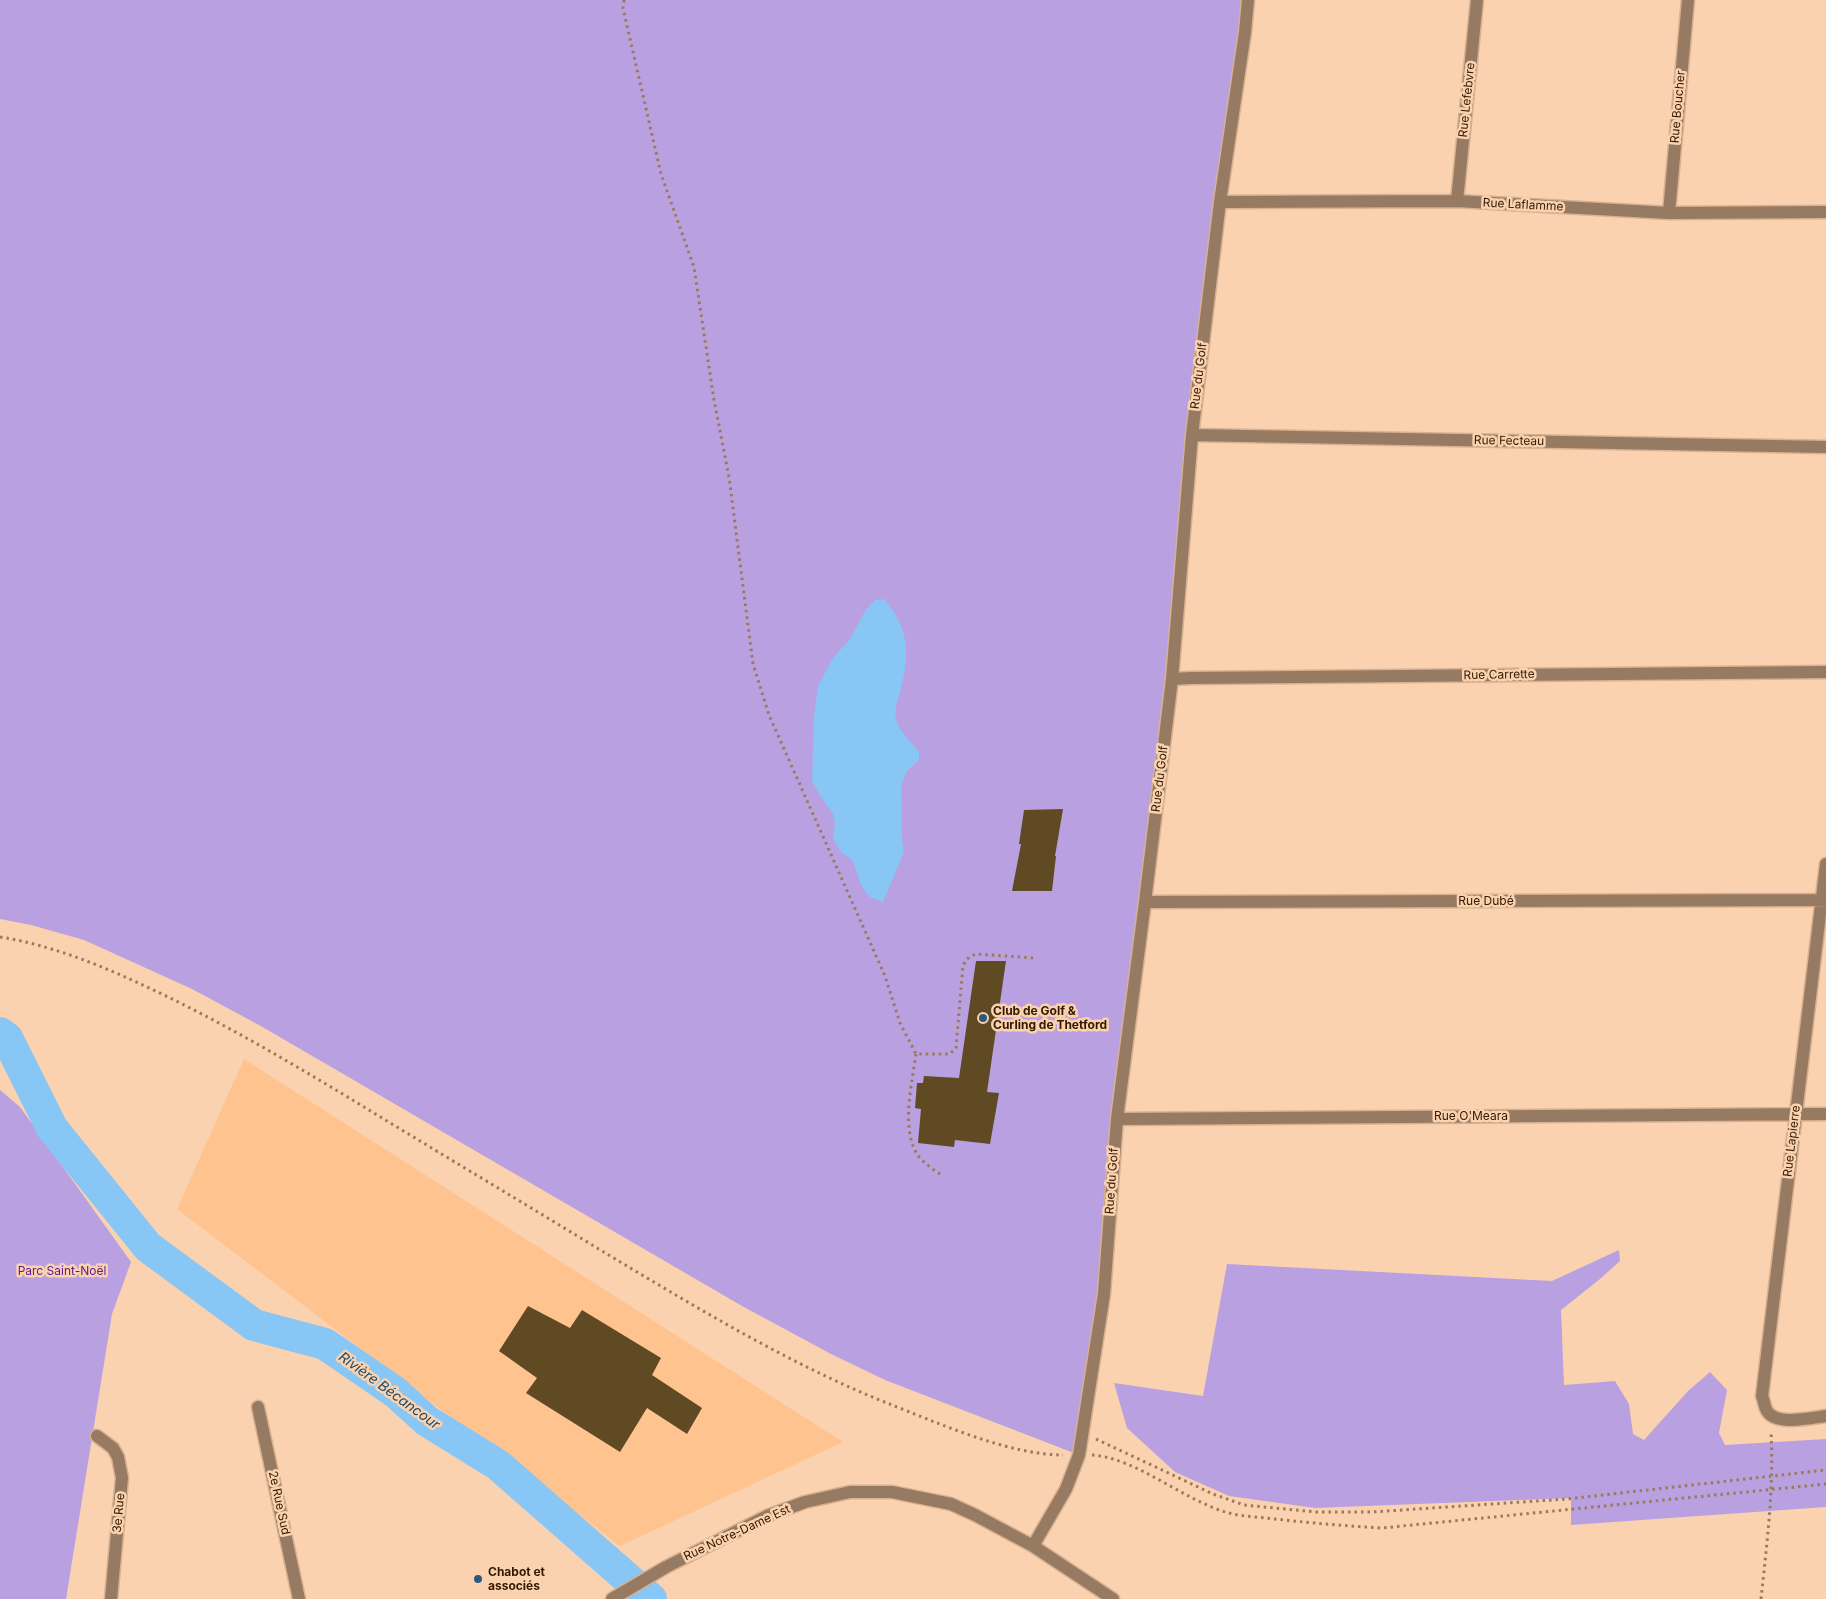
<!DOCTYPE html>
<html>
<head>
<meta charset="utf-8">
<style>
	body { margin:0 }
	canvas { display:block; background:#fbd2af }
</style>
</head>
<body>
<canvas width="1826" height="1599"></canvas>
<script>
const ctx = document.querySelector('canvas').getContext('2d');
ctx.lineJoin = 'round';
function fill(path, color) {
  ctx.fillStyle = color;
  ctx.fill(path, 'evenodd');
}
function stroke(path, color, width, dash) {
  ctx.strokeStyle = color;
  ctx.lineWidth = width;
  ctx.lineCap = dash ? 'butt' : 'round';
  ctx.setLineDash(dash || []);
  ctx.stroke(path);
}
function drawText(font, color, halo, rows, align = 'center') {
  ctx.font = font + ' Inter,sans-serif';
  ctx.lineWidth = 5;
  ctx.setLineDash([]);
  ctx.textBaseline = 'middle';
  ctx.strokeStyle = halo;
  ctx.fillStyle = color;
  for (const [text, x, y, turn = 0] of rows) {
    ctx.save();
    ctx.translate(x, y);
    ctx.rotate((+turn || 0) * Math.PI / 180);
    ctx.textAlign = isNaN(turn) ? turn : align;
    if (halo) ctx.strokeText(text, 0, 0);
    ctx.fillText(text, 0, 0);
    ctx.restore();
  }
}
fill(new Path2D(`
	M 244,1059 L 843,1442 L 620,1546 L 177,1209 Z`), '#ffc38f');
fill(new Path2D(`
	M 0,0 L 1248,0 L 1220,202 L 1104,1294 L 1079,1455 L 885,1380 L 831,1354 L 742,1306 L 259,1025 L 192,989 L 84,940 L 31,925 L 0,919 Z
	M 0,1090 L 20,1107 L 131,1262 L 112,1314 L 66,1599 L 0,1599 Z
	M 1619,1250 L 1620,1261 L 1600,1279 L 1561,1310 L 1564,1385 L 1615,1381 L 1629,1404 L 1633,1434 L 1644,1440 L 1688,1391 L 1710,1372 L 1727,1390 L 1719,1433 L 1725,1445 L 1826,1439 L 1826,1507 L 1571,1525 L 1571,1498 L 1315,1508 L 1229,1496 L 1175,1472 L 1127,1428 L 1114,1383 L 1203,1396 L 1227,1264 L 1552,1281 Z`), '#b9a1e1');
fill(new Path2D(`
	M 884,599 C 909,628 910,653 901,688 C 898,701 892,712 898,725 C 903,735 913,744 919,752 L 919,760 L 907,771 L 901,785 L 902,841 L 904,852 L 883,902 L 870,897 L 861,885 L 853,861 L 841,852 L 833,838 L 835,825 L 833,814 L 821,797 L 812,781 L 814,716 L 818,686 L 833,658 L 850,639 L 865,611 L 875,600 Z`), '#87c6f5');
stroke(new Path2D(`
	M 0,1033 L 7,1038 L 52,1128 L 148,1247 L 254,1325 L 325,1344 L 395,1392 L 427,1421 L 498,1465 L 651,1599`), '#87c6f5', 32);
fill(new Path2D(`
	M 1063,809 L 1055,856 L 1056,856 L 1052,891 L 1012,891 L 1021,844 L 1019,844 L 1024,810 Z
	M 976,961 L 1006,961 L 987,1092 L 999,1093 L 990,1144 L 955,1140 L 954,1147 L 918,1143 L 921,1109 L 915,1108 L 917,1083 L 923,1083 L 924,1076 L 959,1078 Z
	M 528,1306 L 570,1328 L 582,1310 L 661,1358 L 652,1375 L 702,1408 L 687,1434 L 647,1408 L 620,1452 L 526,1393 L 537,1378 L 499,1351 Z`), '#5f4a23');
const minor = new Path2D(`
	M 1457,201 L 1477,0
	M 1220,202 L 1457,201 L 1669,213 L 1826,212
	M 1669,213 L 1688,0
	M 1192,435 L 1826,447
	M 1172,679 L 1191,678 L 1826,672
	M 1826,864 L 1762,1396 C 1764,1400 1764,1406 1767,1411 C 1776,1426 1810,1418 1826,1416
	M 1145,902 L 1826,900
	M 1117,1119 L 1826,1114
	M 258,1407 L 299,1599
	M 97,1436 L 113,1448 L 118,1457 L 122,1478 L 111,1599
	M 1033,1546 L 1066,1489 L 1079,1455 L 1104,1294 L 1117,1119 L 1145,902 L 1172,679 L 1192,435 L 1220,202 L 1245,32 L 1248,0
	M 612,1599 L 666,1567 L 767,1516 L 805,1502 L 850,1492 L 892,1492 L 951,1504 L 975,1515 L 1033,1546 L 1113,1599`);
stroke(minor, '#d7b190', 15);
stroke(new Path2D(`
	M 624,0 L 623,8 L 661,174 L 694,267 L 714,400 L 729,477 L 753,664 L 769,715 L 885,976 L 900,1023 L 916,1054 L 950,1054 L 956,1048 L 963,965 L 969,957 L 976,954 L 1035,958
	M 0,937 C 51,945 100,965 147,987 C 216,1019 281,1057 346,1096 C 431,1148 517,1199 602,1251 C 694,1306 787,1363 887,1403 C 938,1423 1009,1455 1063,1455
	M 916,1054 C 912,1083 901,1128 917,1154 C 923,1163 934,1170 943,1176
	M 1096,1439 L 1213,1494 L 1244,1505 L 1316,1512 L 1372,1512 L 1567,1499 L 1826,1470
	M 1092,1455 C 1137,1458 1184,1501 1229,1513 C 1244,1517 1260,1517 1275,1519 C 1311,1523 1346,1526 1382,1528 L 1826,1484
	M 1761,1599 C 1767,1543 1774,1487 1771,1431`), '#9b7a5c', 3, [2.5, 4]);
stroke(minor, '#967a62', 12);
for (const [x, y, r, color] of [
	[983,1018,5,"#2d5a7a"],
	[478,1579,5,"#2d5a7a"]
]) {
  const dot = new Path2D();
  dot.arc(x, y, r, 0, 2 * Math.PI);
  ctx.fillStyle = color;
  ctx.fill(dot);
  stroke(dot, '#fbd2af', 2);
}
drawText('12px', '#321901', '#fbd2af', [
	["Rue Lefebvre",1467,100,-84],
	["Rue Boucher",1678,107,-85],
	["Rue Laflamme",1523,205,3],
	["Rue du Golf",1199,376,-83],
	["Rue Fecteau",1509,441,1],
	["Rue Carrette",1499,675,-1],
	["Rue du Golf",1160,779,-83],
	["Rue Dubé",1486,901],
	["Rue O'Meara",1471,1116],
	["Rue Lapierre",1792,1141,-83],
	["Rue du Golf",1112,1181,-86],
	["2e Rue Sud",279,1503,78],
	["3e Rue",119,1513,-85],
	["Rue Notre-Dame Est",737,1533,-25]
]);
drawText('bold 12px', '#321901', '#fbd2af', [
	["Club de Golf &",993,1011],
	["Curling de Thetford",993,1025],
	["Chabot et",488,1572],
	["associés",488,1586]
], 'left');
drawText('12px', '#5b1997', '#fbd2af', [
	["Parc Saint-Noël",62,1271]
]);
drawText('italic 14px', '#1b4b6b', '#fbd2af', [
	["Rivière Bécancour",389,1391,36]
]);
</script>
</body>
</html>
